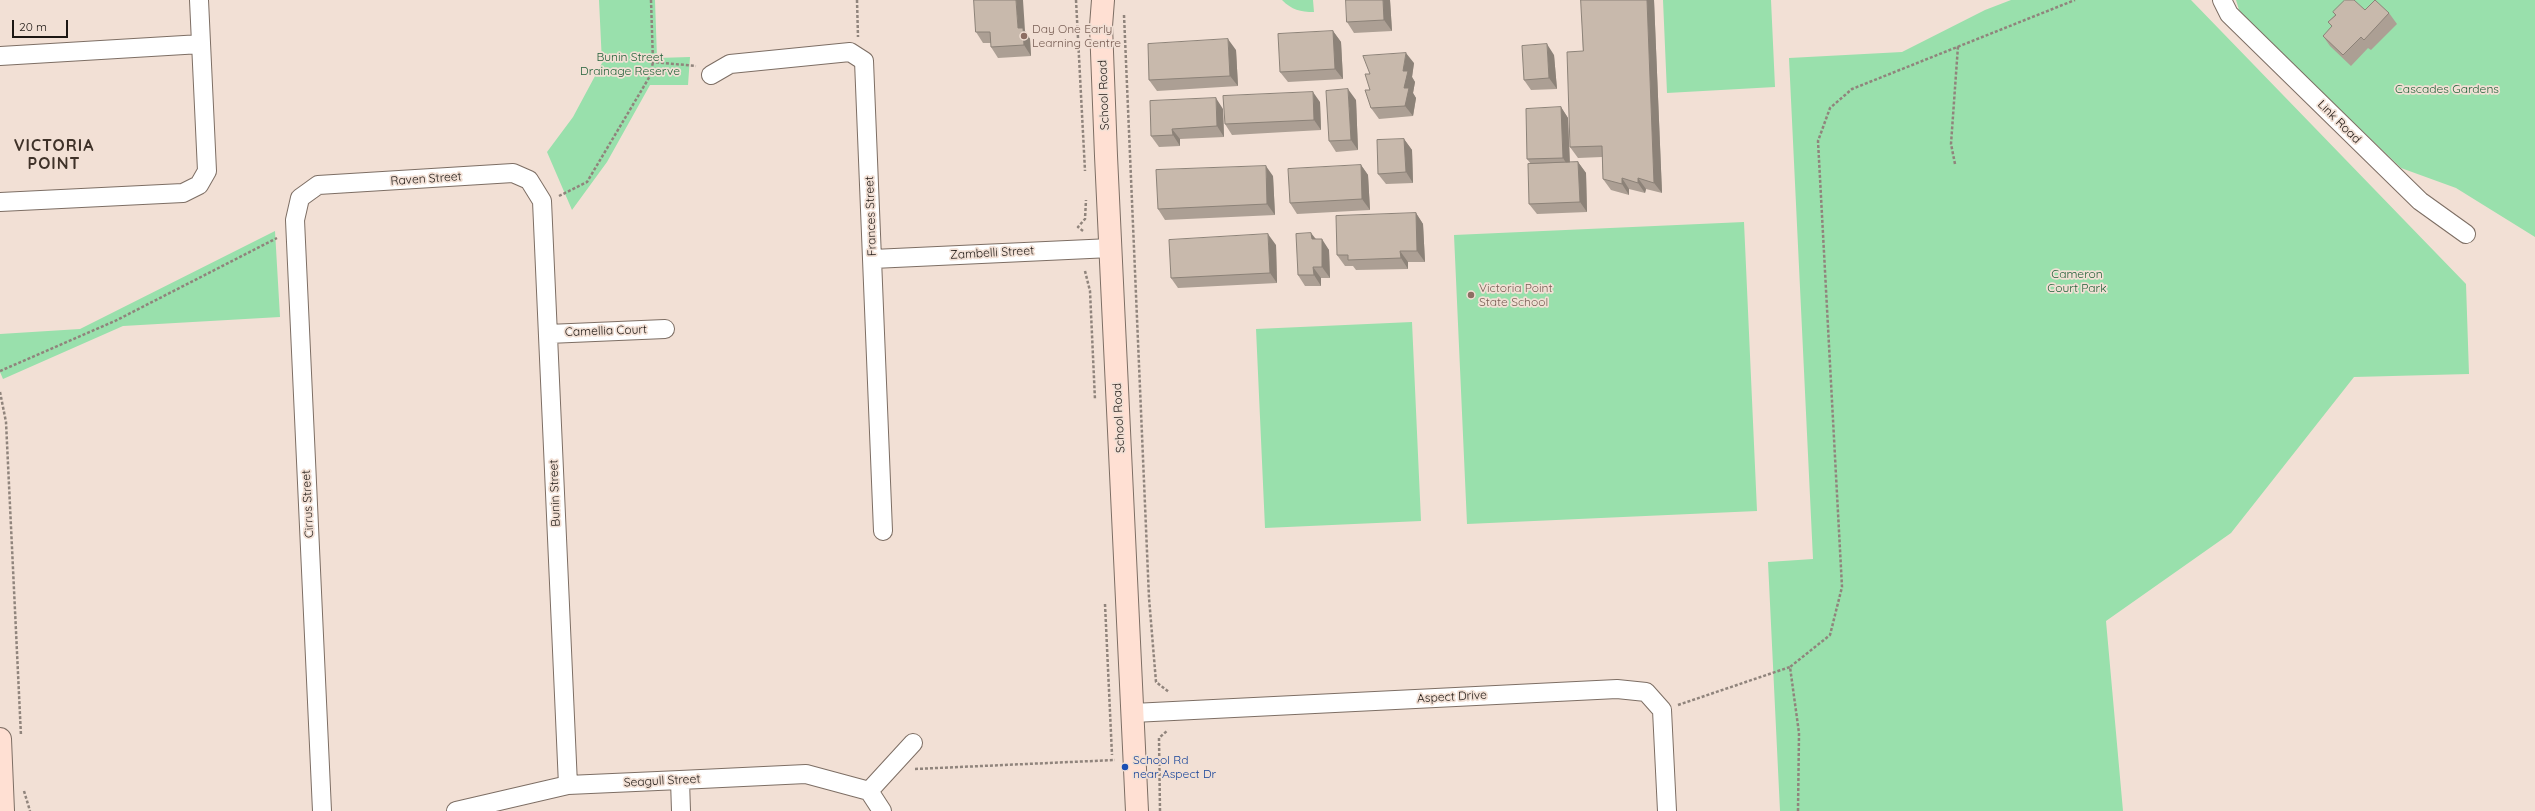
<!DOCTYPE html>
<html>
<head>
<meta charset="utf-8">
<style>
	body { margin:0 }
	#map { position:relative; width:2535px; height:811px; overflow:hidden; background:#f2e0d5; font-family:Quicksand,sans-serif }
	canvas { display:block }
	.scale { position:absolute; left:12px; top:20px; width:56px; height:18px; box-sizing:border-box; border:2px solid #1d1713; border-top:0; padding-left:5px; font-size:12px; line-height:14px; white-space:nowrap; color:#1d1713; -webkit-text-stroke:3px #f2e0d5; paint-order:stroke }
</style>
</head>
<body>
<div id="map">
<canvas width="2535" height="811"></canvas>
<div class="scale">20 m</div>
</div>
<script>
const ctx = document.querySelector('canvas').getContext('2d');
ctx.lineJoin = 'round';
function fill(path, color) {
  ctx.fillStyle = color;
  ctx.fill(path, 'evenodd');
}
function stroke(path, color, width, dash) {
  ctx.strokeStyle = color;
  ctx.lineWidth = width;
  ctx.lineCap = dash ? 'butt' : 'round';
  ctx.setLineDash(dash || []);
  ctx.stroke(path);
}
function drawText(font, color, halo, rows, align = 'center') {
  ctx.font = font + ' Quicksand,sans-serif';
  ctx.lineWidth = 3.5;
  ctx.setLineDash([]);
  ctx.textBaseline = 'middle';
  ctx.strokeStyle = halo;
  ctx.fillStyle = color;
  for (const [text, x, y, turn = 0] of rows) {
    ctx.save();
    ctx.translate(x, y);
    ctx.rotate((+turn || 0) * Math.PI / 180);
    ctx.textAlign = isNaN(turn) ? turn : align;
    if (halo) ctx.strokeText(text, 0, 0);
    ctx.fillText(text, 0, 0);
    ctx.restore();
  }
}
fill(new Path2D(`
	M 599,0 L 655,0 L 657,58 L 690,57 L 688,85 L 650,85 L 607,162 L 572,210 L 547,152 L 573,117 L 602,63 Z
	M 1282,0 L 1313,0 L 1314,12 C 1300,12 1292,10 1282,0 Z
	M 1663,0 L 1771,0 L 1775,87 L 1667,93 Z
	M 2011,0 L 2191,0 L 2466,284 L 2469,374 L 2354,377 L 2231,533 L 2106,621 L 2123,811 L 1780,811 L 1768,562 L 1813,559 L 1789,58 L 1902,52 L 1985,10 Z
	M 2236,0 L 2535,0 L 2535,237 L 2456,188 L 2401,168 L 2240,13 Z
	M 1744,222 L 1757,511 L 1467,524 L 1454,235 Z
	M 275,231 L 280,317 L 123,326 L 3,379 L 0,372 L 0,334 L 80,329 Z
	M 1412,322 L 1421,521 L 1265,528 L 1256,329 Z`), '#99e0ac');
const street = new Path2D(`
	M 2222,0 L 2229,14 L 2420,201 L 2466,234
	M 0,56 L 201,44
	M 711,75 L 730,64 L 850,52 L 864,61 L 883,531
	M 0,202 L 183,193 L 199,185 L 207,171 L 199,0
	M 873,259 L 1111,248
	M 548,334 L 665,329
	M 1133,713 L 1617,689 L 1646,692 L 1662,710 L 1667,811
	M 680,780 L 681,811
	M 869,791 L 913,743
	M 322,811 L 295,220 L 300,198 L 318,185 L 513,173 L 529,180 L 542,201 L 568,785
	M 456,811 L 568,785 L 680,780 L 806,774 L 869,791 L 882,811`);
const secondary = new Path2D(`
	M 1103,0 L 1101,26 L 1106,156 L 1137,811
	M 0,739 L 3,811`);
stroke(street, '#7d6e64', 20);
stroke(secondary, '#7d6e64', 24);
stroke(new Path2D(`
	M 651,0 L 653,62 L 696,66
	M 857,0 L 858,37
	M 1076,0 L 1085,171
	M 1124,15 L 1149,598 L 1156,682 L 1169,692
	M 1955,164 L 1951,144 L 1958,46
	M 559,196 L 587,182 L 650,76 L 653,62
	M 1083,231 L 1078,227 L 1085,219 L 1086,200
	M 1085,271 L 1090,291 L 1095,400
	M 0,371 L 115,321 L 277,238
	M 0,392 L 6,422 L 21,736
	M 1105,604 L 1112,755
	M 1678,705 L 1790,667
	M 915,769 L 1115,760
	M 24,791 L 30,811
	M 1160,811 L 1159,738 L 1168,730
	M 1798,811 L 1799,733 L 1790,667 L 1830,635 L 1842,587 L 1818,141 L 1830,108 L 1852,89 L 2075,0`), '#90847c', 2.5, [3, 2]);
stroke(street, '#fff', 18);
stroke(secondary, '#ffe0d3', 22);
fill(new Path2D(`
	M 974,0 L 1025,31 L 1030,39 L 1031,56 L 998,58 L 991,47 L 991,43 L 983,43 L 976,32 Z
	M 1390,0 L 1392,31 L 1354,33 L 1347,22 Z
	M 1581,0 L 1654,0 L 1662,193 L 1646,189 L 1645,193 L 1629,189 L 1629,195 L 1611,190 L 1603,179 L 1602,157 L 1578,158 L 1570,147 L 1583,51 Z
	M 2365,10 L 2389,13 L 2397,24 L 2371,50 L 2368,48 L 2351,66 L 2330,46 L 2323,36 L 2332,27 L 2328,22 L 2335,15 L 2333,12 Z
	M 1333,31 L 1341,42 L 1343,79 L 1288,82 L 1280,72 Z
	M 1236,50 L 1238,86 L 1157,91 L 1149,80 Z
	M 1554,55 L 1557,89 L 1531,90 L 1524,80 Z
	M 1414,63 L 1412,77 L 1415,82 L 1413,93 L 1416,98 L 1413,116 L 1379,119 L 1371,108 L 1370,74 Z
	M 1356,100 L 1358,150 L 1336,152 L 1329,141 Z
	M 1320,102 L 1321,130 L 1232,135 L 1225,124 Z
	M 1561,107 L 1568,118 L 1570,163 L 1578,162 L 1586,173 L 1587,212 L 1537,214 L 1529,204 L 1531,164 L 1527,159 Z
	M 1223,109 L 1224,137 L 1180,139 L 1180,146 L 1159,147 L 1151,136 Z
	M 1404,139 L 1412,150 L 1413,183 L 1386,184 L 1378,174 Z
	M 1361,165 L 1368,175 L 1370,210 L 1297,214 L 1290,203 Z
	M 1273,176 L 1275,215 L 1165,220 L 1158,209 Z
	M 1416,213 L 1423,224 L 1425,262 L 1408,262 L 1408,269 L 1356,270 L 1353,266 L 1345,266 L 1337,255 Z
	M 1311,233 L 1316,239 L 1329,250 L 1330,278 L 1321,278 L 1321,286 L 1305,286 L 1298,275 Z
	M 1276,245 L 1277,283 L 1178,288 L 1171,278 Z`), '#ac9f94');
fill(new Path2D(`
	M 1016,0 L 1023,0 L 1025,31 L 1030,39 L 1031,56 L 1024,45 L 1018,28 Z
	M 1383,0 L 1390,0 L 1392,31 L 1384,20 Z
	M 1647,0 L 1654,0 L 1662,193 L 1654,183 Z
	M 1333,31 L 1341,42 L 1343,79 L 1335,69 Z
	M 1228,39 L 1236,50 L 1238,86 L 1230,76 Z
	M 1547,44 L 1554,55 L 1557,89 L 1549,78 Z
	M 1406,53 L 1414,63 L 1412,77 L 1415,82 L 1413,93 L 1416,98 L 1413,116 L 1405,106 L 1403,71 Z
	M 1348,89 L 1356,100 L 1358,150 L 1351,140 Z
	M 1313,92 L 1320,102 L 1321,130 L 1314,120 Z
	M 1216,98 L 1223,109 L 1224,137 L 1217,126 Z
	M 1561,107 L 1568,118 L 1570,169 L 1563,158 Z
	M 1172,129 L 1180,139 L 1180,146 L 1173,135 Z
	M 1404,139 L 1412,150 L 1413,183 L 1406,172 Z
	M 1578,162 L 1586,173 L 1587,212 L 1580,202 Z
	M 1361,165 L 1368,175 L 1370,210 L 1362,199 Z
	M 1266,166 L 1273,176 L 1275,215 L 1267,204 Z
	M 1622,178 L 1629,189 L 1629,195 L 1622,184 Z
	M 1638,178 L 1646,189 L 1645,193 L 1638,183 Z
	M 1416,213 L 1423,224 L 1425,262 L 1417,251 Z
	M 1311,233 L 1319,244 L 1312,239 Z
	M 1268,234 L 1276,245 L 1277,283 L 1270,273 Z
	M 1322,239 L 1329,250 L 1330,278 L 1322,267 Z
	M 1400,251 L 1408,262 L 1408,269 L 1401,258 Z
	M 1313,267 L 1321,278 L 1321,286 L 1314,275 Z`), '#8c8278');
const building = new Path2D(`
	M 974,0 L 1016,0 L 1018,28 L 1023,28 L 1024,45 L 991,47 L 990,32 L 976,32 Z
	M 1346,0 L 1383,0 L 1384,20 L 1347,22 Z
	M 1581,0 L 1647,0 L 1654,183 L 1638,178 L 1638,183 L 1622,178 L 1622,184 L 1603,179 L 1602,146 L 1570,147 L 1567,52 L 1583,51 Z
	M 2345,0 L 2354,0 L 2365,10 L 2375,0 L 2389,13 L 2364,40 L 2361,37 L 2343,55 L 2323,36 L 2332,26 L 2328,22 L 2336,15 L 2333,12 Z
	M 1333,31 L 1335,69 L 1280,72 L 1278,34 Z
	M 1228,39 L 1230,76 L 1149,80 L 1148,44 Z
	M 1547,44 L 1549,78 L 1524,80 L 1522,46 Z
	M 1406,53 L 1403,71 L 1408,71 L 1404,88 L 1409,88 L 1405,106 L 1371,108 L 1365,90 L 1370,90 L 1365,74 L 1370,74 L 1363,56 Z
	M 1348,89 L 1351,140 L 1329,141 L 1326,91 Z
	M 1313,92 L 1314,120 L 1225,124 L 1223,96 Z
	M 1216,98 L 1217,126 L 1172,129 L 1173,135 L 1151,136 L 1150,101 Z
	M 1561,107 L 1563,158 L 1527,159 L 1526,109 Z
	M 1404,139 L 1406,172 L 1378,174 L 1377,140 Z
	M 1578,162 L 1580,202 L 1529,204 L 1528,164 Z
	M 1361,165 L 1362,199 L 1290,203 L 1288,169 Z
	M 1266,166 L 1267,204 L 1158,209 L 1156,170 Z
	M 1416,213 L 1417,251 L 1400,251 L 1401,258 L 1348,260 L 1348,255 L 1337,255 L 1336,216 Z
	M 1311,233 L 1312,239 L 1322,239 L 1322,267 L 1313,267 L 1314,275 L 1298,275 L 1296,234 Z
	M 1268,234 L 1270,273 L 1171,278 L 1169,240 Z`);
fill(building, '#c8b9ac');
stroke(building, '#8c8278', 1);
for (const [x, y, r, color] of [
	[1024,36,4,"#8d6e63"],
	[1471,295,4,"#8d6e63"],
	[1125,767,4,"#1a4fb4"]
]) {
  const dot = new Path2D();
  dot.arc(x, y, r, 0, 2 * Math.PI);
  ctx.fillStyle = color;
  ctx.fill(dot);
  stroke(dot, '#f2e0d5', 1.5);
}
drawText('12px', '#785e54', '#f2e0d5', [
	["Day One Early",1032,29],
	["Learning Centre",1032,43],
	["Victoria Point",1479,288],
	["State School",1479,302]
], 'left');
drawText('12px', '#226139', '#f2e0d5', [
	["Bunin Street",630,57],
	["Drainage Reserve",630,71],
	["Cascades Gardens",2447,89],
	["Cameron",2077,274],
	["Court Park",2077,288]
]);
drawText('12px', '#1d1713', '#f2e0d5', [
	["School Road",1104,95,-92],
	["Link Road",2339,122,45],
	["Raven Street",426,179,-4],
	["Frances Street",871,216,-92],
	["Zambelli Street",992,253,-3],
	["Camellia Court",606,331,-2],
	["School Road",1119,418,-93],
	["Bunin Street",555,493,-92],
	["Cirrus Street",308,504,-93],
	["Aspect Drive",1452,697,-3],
	["Seagull Street",662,781,-3]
]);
drawText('12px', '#164399', '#f2e0d5', [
	["School Rd",1133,760],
	["near Aspect Dr",1133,774]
], 'left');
ctx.letterSpacing = '1px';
drawText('bold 16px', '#3f3229', '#f2e0d5', [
	["VICTORIA",54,146],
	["POINT",54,164]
]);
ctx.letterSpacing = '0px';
</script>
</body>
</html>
